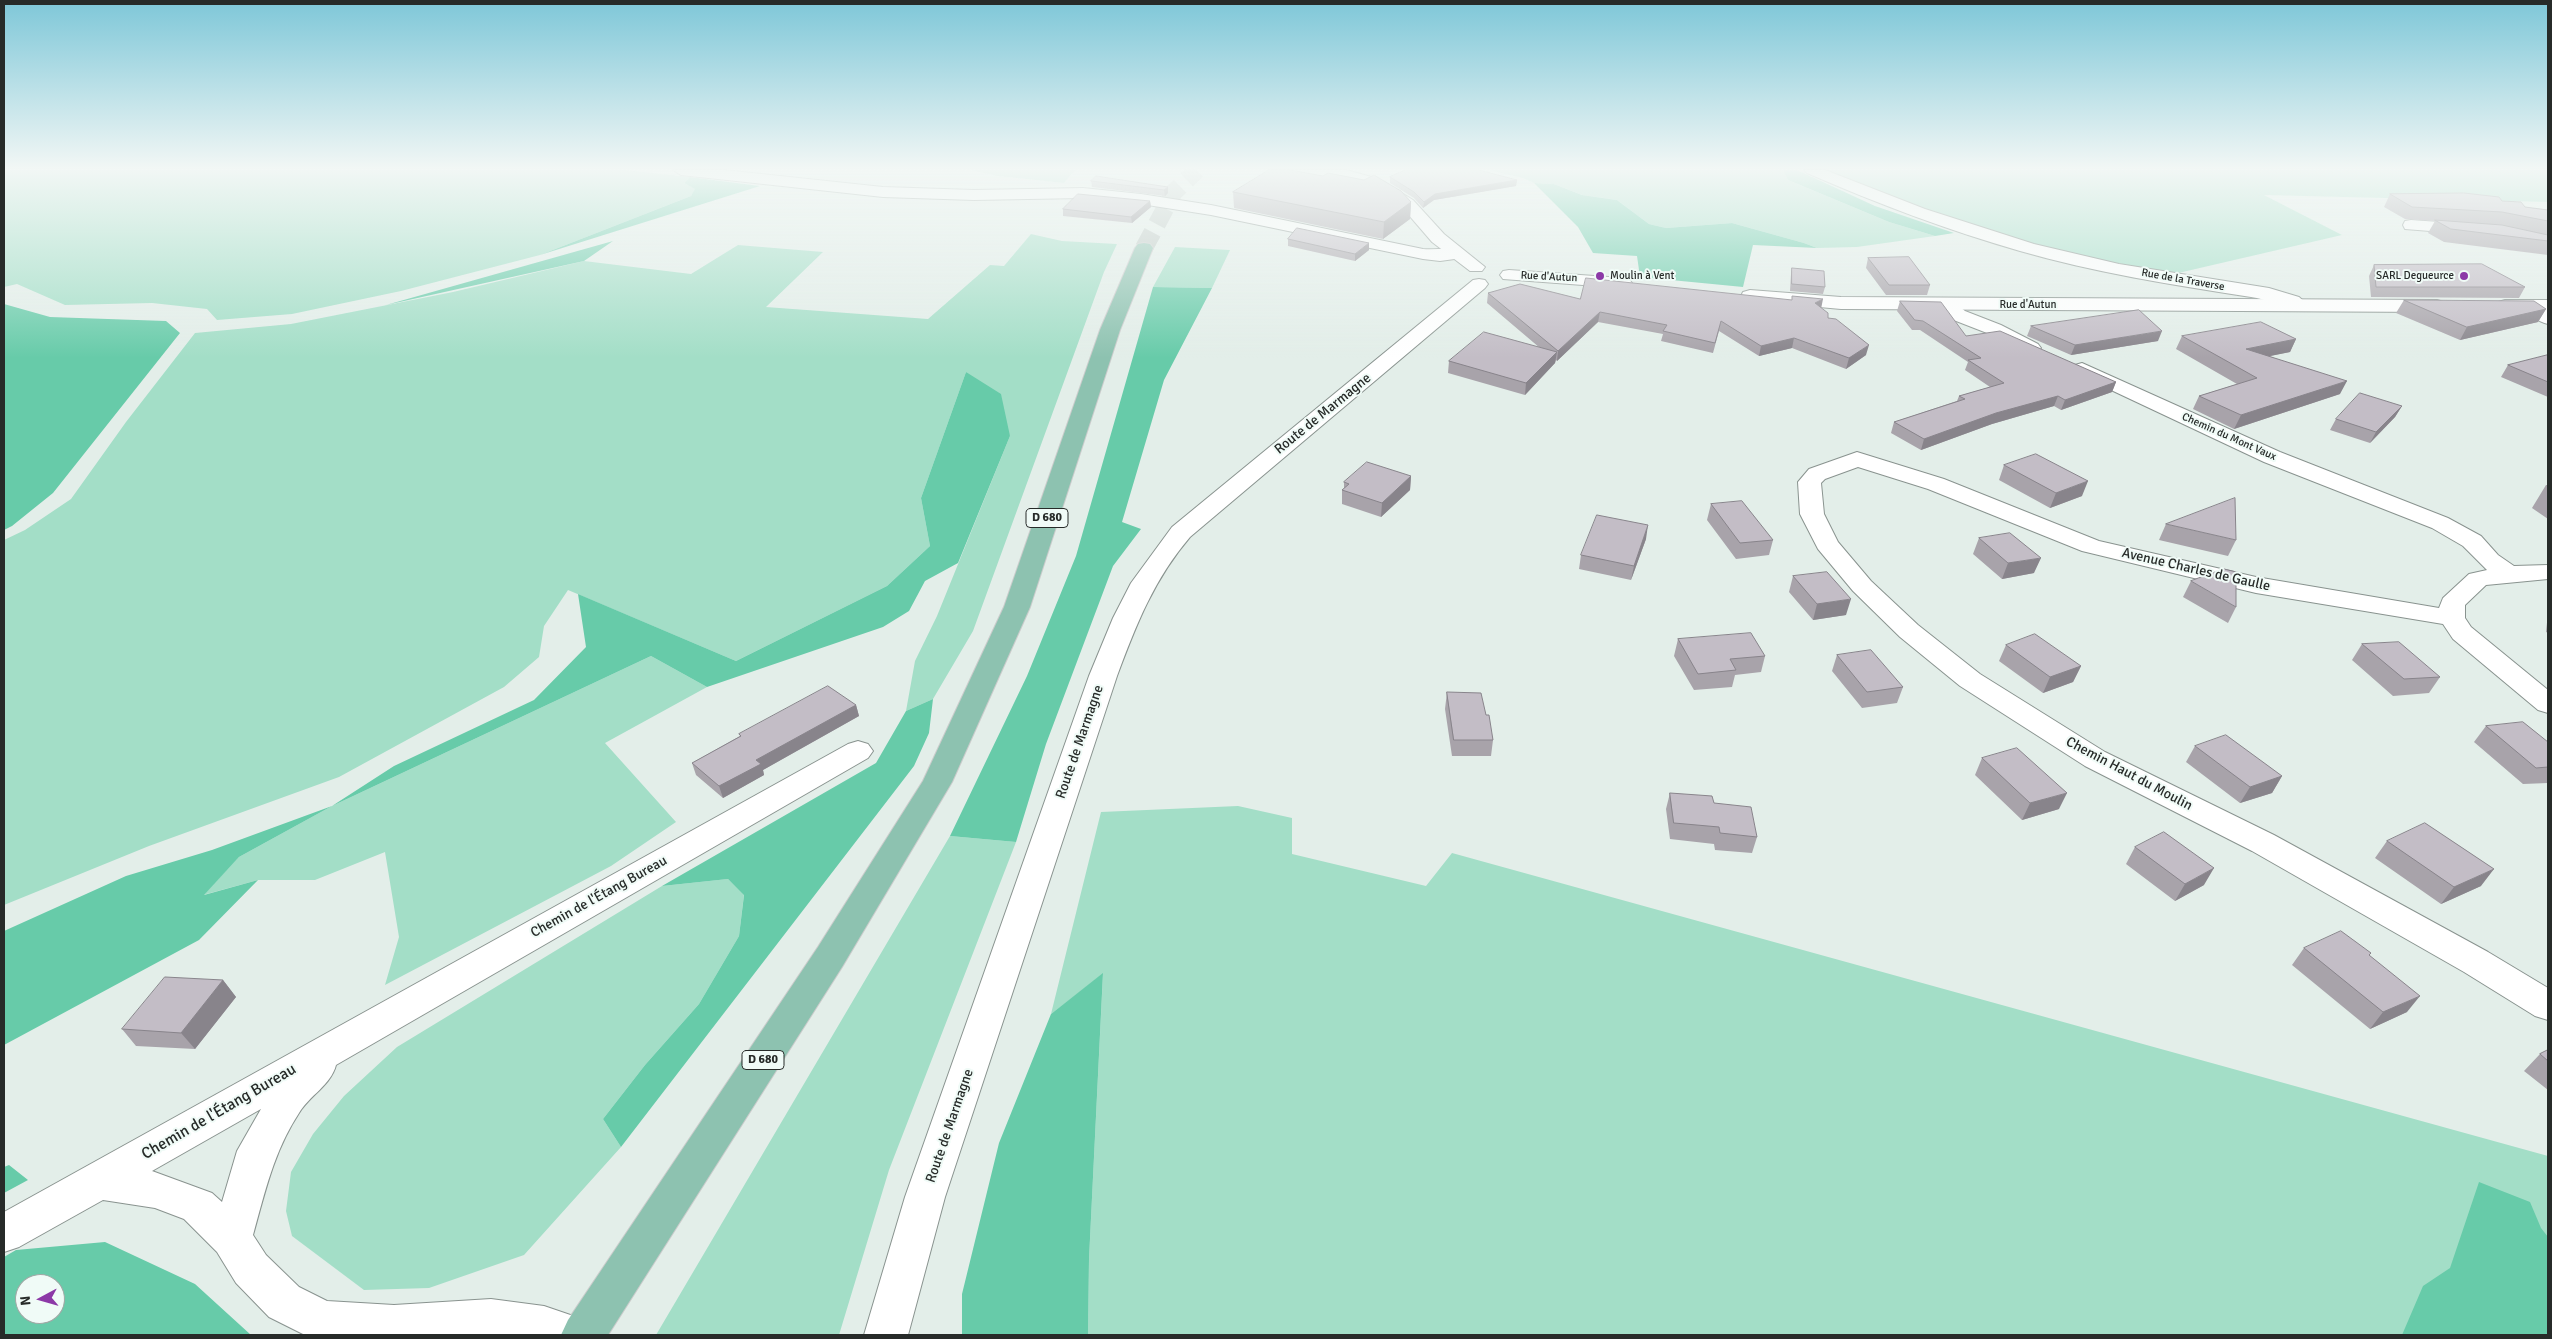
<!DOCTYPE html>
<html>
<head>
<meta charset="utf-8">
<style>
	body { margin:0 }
	#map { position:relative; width:2552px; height:1339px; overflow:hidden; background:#e3eee9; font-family:Signika,sans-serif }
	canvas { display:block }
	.frame { position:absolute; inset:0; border:5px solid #272b29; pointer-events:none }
	.north { position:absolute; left:15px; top:1274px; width:50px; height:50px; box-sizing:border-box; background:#f0fbf7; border:1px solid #a0a8a5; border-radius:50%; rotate:264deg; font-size:14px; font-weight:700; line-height:20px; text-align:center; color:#272b29 }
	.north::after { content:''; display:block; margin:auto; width:18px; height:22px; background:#8c39a7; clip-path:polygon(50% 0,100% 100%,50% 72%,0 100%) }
</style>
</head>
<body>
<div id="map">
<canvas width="2552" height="1339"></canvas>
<div class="frame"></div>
<div class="north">N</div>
</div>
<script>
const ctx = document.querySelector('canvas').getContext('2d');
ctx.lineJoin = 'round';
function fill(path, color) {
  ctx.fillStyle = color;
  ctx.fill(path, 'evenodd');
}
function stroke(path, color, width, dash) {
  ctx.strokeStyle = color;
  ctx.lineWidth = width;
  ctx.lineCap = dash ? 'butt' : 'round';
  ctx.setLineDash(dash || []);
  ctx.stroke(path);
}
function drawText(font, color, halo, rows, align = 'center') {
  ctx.font = font + ' Signika,sans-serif';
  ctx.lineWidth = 4;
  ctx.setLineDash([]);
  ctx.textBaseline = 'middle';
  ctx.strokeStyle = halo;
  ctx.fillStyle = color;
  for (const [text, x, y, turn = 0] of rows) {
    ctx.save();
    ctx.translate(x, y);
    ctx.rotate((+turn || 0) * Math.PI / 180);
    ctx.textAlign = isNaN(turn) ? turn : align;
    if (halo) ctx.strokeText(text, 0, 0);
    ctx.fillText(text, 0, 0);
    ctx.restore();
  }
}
fill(new Path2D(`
	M 4,170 L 624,170 L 690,177 L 684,183 L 696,189 L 691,196 L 540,255 L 401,291 L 292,314 L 217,320 L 207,309 L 152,303 L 65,305 L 17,284 L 4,287 Z
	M 971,170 L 1075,170 L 1064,183 L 998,176 Z
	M 1489,170 L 1783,170 L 1788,180 L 1889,222 L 1935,236 L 1857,247 L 1817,248 L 1804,243 L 1732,223 L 1666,228 L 1649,224 L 1617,200 L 1582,195 L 1554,184 L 1534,183 L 1523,178 Z
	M 1827,170 L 2548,170 L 2548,202 L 2264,195 L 2342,235 L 2174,274 L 2029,246 L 1929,213 Z
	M 1031,234 L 1062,241 L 1117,244 L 1104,272 L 973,631 L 933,699 L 906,711 L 915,661 L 937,616 L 1010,436 L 966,372 L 921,498 L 930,546 L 887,586 L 736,661 L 568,590 L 544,626 L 539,657 L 504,687 L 339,777 L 149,846 L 4,905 L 4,540 L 25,530 L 71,499 L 126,422 L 195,333 L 291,324 L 453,292 L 584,261 L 691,274 L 738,245 L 823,252 L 766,307 L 928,319 L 990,265 L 1004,266 Z
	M 1175,247 L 1230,250 L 1212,288 L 1153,287 Z
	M 651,656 L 707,687 L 605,743 L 676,822 L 611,866 L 385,985 L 399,937 L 385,852 L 315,880 L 258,880 L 203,895 L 239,857 L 332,806 Z
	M 1238,806 L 1292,818 L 1292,854 L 1426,886 L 1452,853 L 2548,1156 L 2548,1335 L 1088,1335 L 1089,1259 L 1103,974 L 1051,1014 L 1101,812 Z
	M 950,836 L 1016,842 L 889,1170 L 839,1335 L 656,1335 Z
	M 728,879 L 744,894 L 739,936 L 699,1004 L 645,1065 L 603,1119 L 621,1147 L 524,1255 L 429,1288 L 364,1290 L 292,1236 L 286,1211 L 291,1172 L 313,1134 L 344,1096 L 397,1047 L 662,886 Z`), '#a3dec7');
fill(new Path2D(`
	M 1783,170 L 1797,170 L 1875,206 L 1954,233 L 1935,236 L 1889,222 L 1788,180 Z
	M 690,177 L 760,186 L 540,255 L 691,196 L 695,189 L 684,183 Z
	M 1534,183 L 1554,184 L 1582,195 L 1617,200 L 1649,224 L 1666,228 L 1732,223 L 1804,243 L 1817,248 L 1753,245 L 1743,287 L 1640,277 L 1637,256 L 1593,253 L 1578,227 Z
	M 613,241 L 584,261 L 386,305 Z
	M 1153,287 L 1212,288 L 1164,380 L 1122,522 L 1141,529 L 1113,566 L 1046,744 L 1016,842 L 950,836 L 1027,676 L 1076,556 Z
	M 4,304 L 50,317 L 166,321 L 180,333 L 53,493 L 12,526 L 4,530 Z
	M 966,372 L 1001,394 L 1010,436 L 958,563 L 925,581 L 909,611 L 883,627 L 707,687 L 651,656 L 332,806 L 239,857 L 204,895 L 258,880 L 199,940 L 4,1045 L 4,931 L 126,876 L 212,850 L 332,806 L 394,766 L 534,700 L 586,647 L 578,594 L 736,661 L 887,586 L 930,546 L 921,498 Z
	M 933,699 L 929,733 L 914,766 L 621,1147 L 603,1119 L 645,1065 L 699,1004 L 739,936 L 744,895 L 728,879 L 662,886 L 876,763 L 906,711 Z
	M 1103,973 L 1089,1259 L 1088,1335 L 962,1335 L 962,1294 L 999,1143 L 1051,1014 Z
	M 9,1165 L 28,1180 L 4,1193 L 4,1167 Z
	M 2479,1182 L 2530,1202 L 2541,1228 L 2548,1237 L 2548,1335 L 2402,1335 L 2423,1286 L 2450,1268 Z
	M 105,1242 L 195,1284 L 251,1335 L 4,1335 L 4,1257 L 16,1250 ZM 25,1284 L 55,1284 L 55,1314 L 25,1314 Z`), '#67cba9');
stroke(new Path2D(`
	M 1144,248 L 1174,192 L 1197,170`), '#bdc7c3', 18, [18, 9]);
const minor = new Path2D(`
	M 673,170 L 724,170 L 883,187 L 974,190 L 1083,188 L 1141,194 L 1211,205 L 1423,249 C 1436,250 1450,247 1462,250 L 1465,254 L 1462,258 L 1440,261 L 1423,259 L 1211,215 L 1141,204 L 1083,198 L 974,200 L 883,197 L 681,175 Z
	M 1804,170 L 1825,170 L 1925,209 L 2034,244 L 2119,264 L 2269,288 L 2299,297 L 2308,305 L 2306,309 C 2296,311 2266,299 2251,297 C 2174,285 2096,273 2020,251 C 1947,230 1876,203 1807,173 Z
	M 2411,220 L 2468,224 L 2474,225 L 2476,229 L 2474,233 L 2468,234 L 2405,229 L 2403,225 L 2405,221 Z
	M 1945,299 L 1952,301 L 1965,311 L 2001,325 L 2038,344 L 2041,348 L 2038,352 L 2024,352 L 1987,333 L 1951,319 L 1936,305 L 1938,301 Z
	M 2531,300 L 2548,309 L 2548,324 C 2539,322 2527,314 2522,306 L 2524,302 Z
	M 2082,363 L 2280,452 L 2448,518 L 2481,536 L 2498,555 L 2514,566 L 2548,565 L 2548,579 L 2486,585 L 2465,605 L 2465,618 L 2471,627 L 2548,690 L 2548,713 L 2538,710 L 2453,639 L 2443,624 L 2256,593 L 2082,551 L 1928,489 L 1858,467 L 1825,479 L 1821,483 L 1824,514 L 1838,542 L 1871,581 L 1918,625 L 1980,674 L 2105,752 L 2274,835 L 2488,952 L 2548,988 L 2548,1020 L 2535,1016 L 2464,972 L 2252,851 L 2085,766 L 1960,686 L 1900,637 L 1853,591 L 1818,549 L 1800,514 L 1798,482 L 1809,469 L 1857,452 L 1944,479 L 2099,541 L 2256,577 L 2439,608 L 2443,598 L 2469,574 L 2487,570 L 2463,546 L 2432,528 L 2264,462 L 2075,373 L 2072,369 L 2075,365 Z
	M 858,741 L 868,744 L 873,751 L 868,758 L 336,1065 C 331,1085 309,1096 299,1113 C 274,1151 265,1192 253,1235 L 266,1255 L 299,1287 L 327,1301 L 394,1305 L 491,1299 L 544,1306 L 585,1320 L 592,1335 L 305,1335 L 269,1317 L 236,1283 L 217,1252 L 184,1219 L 155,1208 L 103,1200 L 19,1247 L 4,1252 L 4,1212 L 848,744 ZM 261,1109 L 237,1151 L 222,1202 L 212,1193 L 152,1171 Z`);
const secondary = new Path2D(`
	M 1269,170 L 1346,170 L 1379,179 L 1413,200 L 1444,234 L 1485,267 L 1482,271 L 1470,271 L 1432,242 L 1401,206 L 1367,185 L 1346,180 L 1277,175 Z
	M 1509,270 L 1623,278 L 1629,279 L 1632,283 L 1629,287 L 1623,288 L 1503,279 L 1500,275 L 1503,271 Z
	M 1479,279 L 1485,280 L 1488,284 L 1485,288 L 1190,537 C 1154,579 1136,625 1117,676 L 945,1197 L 908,1335 L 864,1335 L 905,1197 L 1089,676 L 1113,618 L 1131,583 L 1172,527 L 1473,280 Z
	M 1750,290 L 1841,297 L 2437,300 L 2444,302 L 2446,306 L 2444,310 L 2437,312 L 1841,309 L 1743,300 L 1741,296 L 1743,292 Z
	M 2505,300 L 2548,300 L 2548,312 L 2498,310 L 2496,306 L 2498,302 Z`);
const primary = new Path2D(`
	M 1144,243 L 1150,244 L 1153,248 L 1120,330 L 1030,607 L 952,782 L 842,967 L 608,1335 L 561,1335 L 568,1320 L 818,947 L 923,781 L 1004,607 L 1100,330 L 1135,248 L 1138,244 Z`);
stroke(minor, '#89938f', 2);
stroke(secondary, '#89938f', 2);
stroke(primary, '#cbcccc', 2);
fill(minor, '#fff');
fill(secondary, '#fff');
fill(primary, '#8dc2b0');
fill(new Path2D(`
	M 1390,177 L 1517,180 L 1516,186 L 1434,200 L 1423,208 L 1414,198 L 1390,183 Z
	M 1091,181 L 1168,187 L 1168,193 L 1165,196 L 1092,187 Z
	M 1233,192 L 1411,202 L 1410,219 L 1383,239 L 1234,208 Z
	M 2390,194 L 2502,201 L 2525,207 L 2548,210 L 2548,255 L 2444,242 L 2428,233 L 2435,221 L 2405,219 L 2384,207 Z
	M 1150,201 L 1151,207 L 1132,223 L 1063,216 L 1063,209 Z
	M 1288,239 L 1369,250 L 1355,261 L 1288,246 Z
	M 1868,258 L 1930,285 L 1927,295 L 1886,295 L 1866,268 Z
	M 2374,265 L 2525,287 L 2519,298 L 2371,297 L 2369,276 Z
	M 1792,268 L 1825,287 L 1823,294 L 1790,291 L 1791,274 Z
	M 1488,293 L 1580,299 L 1792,300 L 1792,296 L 1821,308 L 1828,318 L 1866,355 L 1846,369 L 1792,348 L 1759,356 L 1719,331 L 1713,353 L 1661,341 L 1663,334 L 1598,322 L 1557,361 L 1556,360 L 1555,363 L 1525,395 L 1448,373 L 1449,361 L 1540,348 L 1487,303 Z
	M 2404,300 L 2546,309 L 2538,322 L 2460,340 L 2396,313 Z
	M 1900,301 L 1966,336 L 2116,382 L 2112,392 L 2061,410 L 2054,406 L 1992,424 L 1921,450 L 1891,433 L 1894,422 L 1957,401 L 1959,396 L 1990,387 L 1965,370 L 1968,362 L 1920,330 L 1912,330 L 1897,311 Z
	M 2031,326 L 2158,341 L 2071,355 L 2027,336 Z
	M 2182,336 L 2296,339 L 2290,352 L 2270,356 L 2340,394 L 2234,429 L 2193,409 L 2199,396 L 2237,384 L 2176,349 Z
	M 2548,355 L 2548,397 L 2501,377 L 2508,365 Z
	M 2402,406 L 2395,417 L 2370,443 L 2330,430 L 2336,419 Z
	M 2004,465 L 2082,496 L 2050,508 L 1999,480 Z
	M 1411,476 L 1410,490 L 1381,517 L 1342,504 L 1342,490 L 1344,489 L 1344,482 Z
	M 2546,485 L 2548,485 L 2548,519 L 2532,508 Z
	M 1711,504 L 1773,540 L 1769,555 L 1736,559 L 1707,520 Z
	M 2166,524 L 2236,540 L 2228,556 L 2159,540 Z
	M 1979,538 L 2034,573 L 2002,579 L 1973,554 Z
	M 1646,539 L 1631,580 L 1579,569 L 1581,555 Z
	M 1793,576 L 1846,615 L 1813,620 L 1789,592 Z
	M 2191,581 L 2236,607 L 2228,623 L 2183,597 Z
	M 2548,613 L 2548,633 L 2546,632 Z
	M 1678,639 L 1765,656 L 1761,672 L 1735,675 L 1732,687 L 1694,690 L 1674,656 Z
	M 2362,644 L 2440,677 L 2429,693 L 2393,696 L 2352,660 Z
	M 2006,645 L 2081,666 L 2073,682 L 2043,693 L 1999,661 Z
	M 1837,655 L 1903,687 L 1897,703 L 1862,708 L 1832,671 Z
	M 1447,692 L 1486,715 L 1493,740 L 1491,756 L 1452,756 L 1445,709 Z
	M 856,705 L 859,716 L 763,770 L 764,775 L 723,798 L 696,775 L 692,763 L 740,736 L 739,734 Z
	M 2486,726 L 2548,742 L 2548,783 L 2523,784 L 2474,742 Z
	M 2195,746 L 2282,776 L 2272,793 L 2240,803 L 2186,762 Z
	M 1982,758 L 2059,809 L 2022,820 L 1975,775 Z
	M 1670,793 L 1714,803 L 1757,837 L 1752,853 L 1715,850 L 1714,844 L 1670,839 L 1666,809 Z
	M 2387,841 L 2481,886 L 2441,904 L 2375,858 Z
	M 2135,847 L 2204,885 L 2175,901 L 2126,864 Z
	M 2304,948 L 2369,955 L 2407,1012 L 2370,1029 L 2292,965 Z
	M 223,980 L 236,997 L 195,1049 L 136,1046 L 122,1029 Z
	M 2548,1050 L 2548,1090 L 2524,1071 L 2540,1054 Z`), '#a8a3aa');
fill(new Path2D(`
	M 1517,180 L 1516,186 L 1434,200 L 1423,208 L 1424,202 L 1435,194 Z
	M 1168,187 L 1168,193 L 1165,196 L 1164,190 Z
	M 1150,201 L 1151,207 L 1132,223 L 1131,217 Z
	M 1411,202 L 1410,219 L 1383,239 L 1384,222 Z
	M 1369,243 L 1369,250 L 1355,261 L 1355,254 Z
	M 1823,299 L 1821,309 L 1815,303 Z
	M 2546,309 L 2538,322 L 2460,340 L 2467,327 Z
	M 1600,312 L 1598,322 L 1557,361 L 1558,351 Z
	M 2162,331 L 2158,341 L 2071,355 L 2075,345 Z
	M 1794,338 L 1792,348 L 1759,356 L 1761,346 Z
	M 2296,339 L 2290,352 L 2240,362 L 2246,349 Z
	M 1869,345 L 1866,355 L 1846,369 L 1849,358 Z
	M 1557,352 L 1555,363 L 1525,395 L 1526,383 Z
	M 2347,381 L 2340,394 L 2234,429 L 2241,415 Z
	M 2116,382 L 2112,392 L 2061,410 L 2065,400 Z
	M 2058,396 L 2054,406 L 1992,424 L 1921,450 L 1924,439 L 1996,413 Z
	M 2402,406 L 2395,417 L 2370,443 L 2376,432 Z
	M 1411,476 L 1410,490 L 1381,517 L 1382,503 Z
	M 2088,481 L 2082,496 L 2050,508 L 2056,493 Z
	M 1648,525 L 1646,539 L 1631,580 L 1634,566 Z
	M 2041,558 L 2034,573 L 2002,579 L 2008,563 Z
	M 1851,599 L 1846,615 L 1813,620 L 1817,604 Z
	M 2081,666 L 2073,682 L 2043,693 L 2050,677 Z
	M 856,705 L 859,716 L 763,770 L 764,775 L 723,798 L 719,786 L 756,760 Z
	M 2282,776 L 2272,793 L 2240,803 L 2250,787 Z
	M 2067,793 L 2059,809 L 2022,820 L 2030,803 Z
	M 2214,868 L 2204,885 L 2175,901 L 2185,884 Z
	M 2494,869 L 2481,886 L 2441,904 L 2454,887 Z
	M 223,980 L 236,997 L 195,1049 L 181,1033 Z
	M 2420,996 L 2407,1012 L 2370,1029 L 2383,1012 Z`), '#88848b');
const building = new Path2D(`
	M 1269,170 L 1290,170 L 1323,176 L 1328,173 L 1364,180 L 1374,175 L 1401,191 L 1411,202 L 1384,222 L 1233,192 Z
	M 1405,170 L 1479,170 L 1517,180 L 1435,194 L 1424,202 L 1414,192 L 1390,177 Z
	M 1096,176 L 1168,187 L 1164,190 L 1091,181 Z
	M 2464,193 L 2499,197 L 2502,201 L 2521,202 L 2525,207 L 2548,210 L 2548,221 L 2502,212 L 2412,207 L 2390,194 Z
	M 1078,194 L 1150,201 L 1131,217 L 1063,209 Z
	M 2435,220 L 2502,225 L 2548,235 L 2548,241 L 2451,229 Z
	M 1297,228 L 1369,243 L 1355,254 L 1288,239 Z
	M 1909,257 L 1930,285 L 1889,285 L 1868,258 Z
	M 2482,264 L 2525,287 L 2376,287 L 2374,265 Z
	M 1792,268 L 1824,271 L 1825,287 L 1792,284 Z
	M 1586,278 L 1792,300 L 1792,296 L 1823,299 L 1815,303 L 1828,313 L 1828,318 L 1836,319 L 1869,345 L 1849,358 L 1794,338 L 1761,346 L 1721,321 L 1715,343 L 1663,331 L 1667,325 L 1600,312 L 1558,351 L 1488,293 L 1520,284 L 1580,299 Z
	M 2404,300 L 2534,301 L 2546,309 L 2467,327 Z
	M 1900,301 L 1941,302 L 1966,336 L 2000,331 L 2116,382 L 2065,400 L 2058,396 L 1996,413 L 1924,439 L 1894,422 L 1965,399 L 1959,396 L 2004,383 L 1968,360 L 1981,358 L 1923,321 L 1915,320 Z
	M 2139,310 L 2162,331 L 2075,345 L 2031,326 Z
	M 2261,322 L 2296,339 L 2246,349 L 2347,381 L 2241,415 L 2199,396 L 2257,378 L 2182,336 Z
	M 1484,332 L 1557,352 L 1526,383 L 1449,361 Z
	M 2548,355 L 2548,382 L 2508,365 Z
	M 2360,393 L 2402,406 L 2376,432 L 2336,419 Z
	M 2036,454 L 2088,481 L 2056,493 L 2004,465 Z
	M 1367,462 L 1411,476 L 1382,503 L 1342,490 L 1349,484 L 1344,482 Z
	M 2235,498 L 2236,540 L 2166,524 Z
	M 1742,501 L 1773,540 L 1740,543 L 1711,504 Z
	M 1597,515 L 1648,525 L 1634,566 L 1581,555 Z
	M 2010,533 L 2041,558 L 2008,563 L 1979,538 Z
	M 2224,569 L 2236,572 L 2236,607 L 2191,581 Z
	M 1827,572 L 1851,599 L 1817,604 L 1793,576 Z
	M 1751,633 L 1765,656 L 1730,659 L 1736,670 L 1698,674 L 1678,639 Z
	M 2035,634 L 2081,666 L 2050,677 L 2006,645 Z
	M 2399,642 L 2440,677 L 2404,679 L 2362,644 Z
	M 1871,650 L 1903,687 L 1867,692 L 1837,655 Z
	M 828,686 L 856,705 L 756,760 L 761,764 L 719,786 L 692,763 L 741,736 L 739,734 Z
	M 1447,692 L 1481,693 L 1486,715 L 1489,715 L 1493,740 L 1454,740 Z
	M 2523,722 L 2548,742 L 2548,767 L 2536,768 L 2486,726 Z
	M 2226,735 L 2282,776 L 2250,787 L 2195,746 Z
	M 2017,748 L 2067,793 L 2030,803 L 1982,758 Z
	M 1670,793 L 1712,796 L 1714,803 L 1751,807 L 1757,837 L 1720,833 L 1719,827 L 1674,823 Z
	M 2425,823 L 2494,869 L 2454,887 L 2387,841 Z
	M 2164,832 L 2214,868 L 2185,884 L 2135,847 Z
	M 2341,931 L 2371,953 L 2369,955 L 2420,996 L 2383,1012 L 2304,948 Z
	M 165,977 L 223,980 L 181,1033 L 122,1029 Z
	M 2548,1050 L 2548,1061 L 2540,1054 Z`);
fill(building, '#c3bdc6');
stroke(building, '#88848b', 1);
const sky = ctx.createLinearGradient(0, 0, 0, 358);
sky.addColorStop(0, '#7ec7d8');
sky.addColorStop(0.47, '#f2f7f5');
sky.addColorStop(1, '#f2f7f500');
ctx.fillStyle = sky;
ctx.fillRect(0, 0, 2552, 358);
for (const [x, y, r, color] of [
	[1600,276,5,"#8c39a7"],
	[2464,276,5,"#8c39a7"]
]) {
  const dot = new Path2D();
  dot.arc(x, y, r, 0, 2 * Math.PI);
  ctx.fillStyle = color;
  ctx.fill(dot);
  stroke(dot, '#f0fbf7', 2);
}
drawText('11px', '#272b29', '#f0fbf7', [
	["Moulin à Vent",1610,276],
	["SARL Degueurce",2454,276,"right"]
], 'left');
drawText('11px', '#272b29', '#f0fbf7', [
	["Rue d'Autun",1549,277,3],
	["Rue de la Traverse",2183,280,10],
	["Rue d'Autun",2028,305],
	["Chemin du Mont Vaux",2229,437,24]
]);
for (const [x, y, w] of [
	[1047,518,42],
	[763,1060,42]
]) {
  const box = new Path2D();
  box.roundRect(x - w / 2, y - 9.5, w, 19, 4);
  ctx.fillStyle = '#f0fbf7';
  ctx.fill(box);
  stroke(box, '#272b29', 1);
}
drawText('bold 12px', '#272b29', null, [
	["D 680",1047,518],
	["D 680",763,1060]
]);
drawText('14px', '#272b29', '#f0fbf7', [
	["Route de Marmagne",1323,414,-39],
	["Avenue Charles de Gaulle",2196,570,13],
	["Route de Marmagne",1080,742,-71],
	["Chemin Haut du Moulin",2129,774,28],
	["Chemin de l'Étang Bureau",599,897,-29],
	["Route de Marmagne",950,1126,-71]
]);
drawText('16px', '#272b29', '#f0fbf7', [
	["Chemin de l'Étang Bureau",219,1112,-30]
]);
</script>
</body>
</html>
